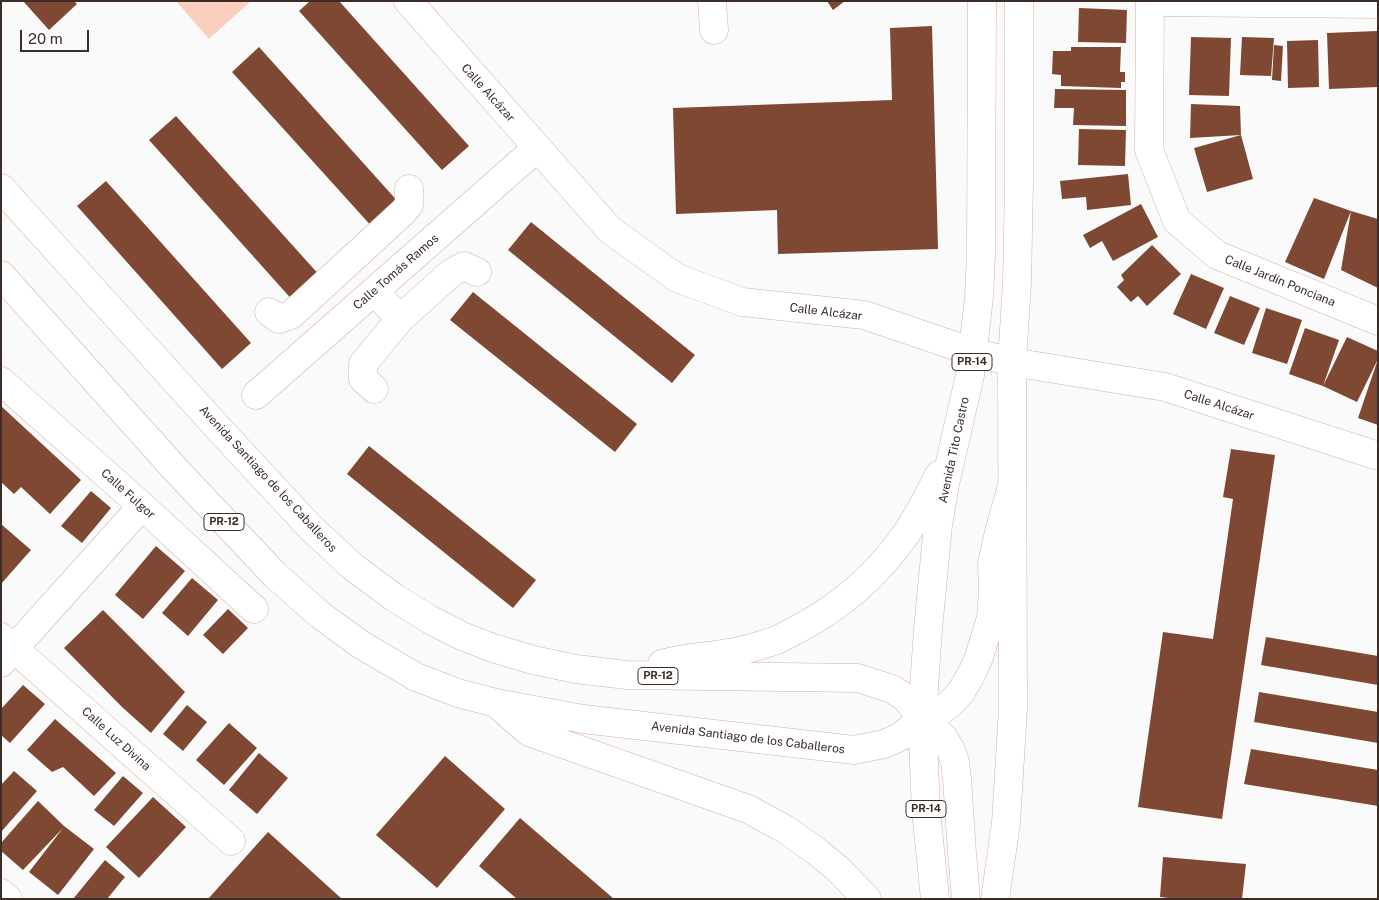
<!DOCTYPE html>
<html>
<head>
<meta charset="utf-8">
<style>
	body { margin:0 }
	#map { position:relative; width:1379px; height:900px; overflow:hidden; background:#fafafa; font-family:"Public Sans",sans-serif }
	canvas { display:block }
	.frame { position:absolute; inset:0; border:2px solid #3c2d27; pointer-events:none }
	.scale { position:absolute; left:20px; top:30px; width:69px; height:22px; box-sizing:border-box; border:2px solid #3c2d27; border-top:0; padding-left:6px; font-size:15px; line-height:18px; white-space:nowrap; color:#3c2d27; -webkit-text-stroke:4px #fff; paint-order:stroke }
</style>
</head>
<body>
<div id="map">
<canvas width="1379" height="900"></canvas>
<div class="frame"></div>
<div class="scale">20 m</div>
</div>
<script>
const ctx = document.querySelector('canvas').getContext('2d');
ctx.lineJoin = 'round';
function fill(path, color) {
  ctx.fillStyle = color;
  ctx.fill(path, 'evenodd');
}
function stroke(path, color, width, dash) {
  ctx.strokeStyle = color;
  ctx.lineWidth = width;
  ctx.lineCap = dash ? 'butt' : 'round';
  ctx.setLineDash(dash || []);
  ctx.stroke(path);
}
function drawText(font, color, halo, rows, align = 'center') {
  ctx.font = font + ' "Public Sans",sans-serif';
  ctx.lineWidth = 5;
  ctx.setLineDash([]);
  ctx.textBaseline = 'middle';
  ctx.strokeStyle = halo;
  ctx.fillStyle = color;
  for (const [text, x, y, turn = 0] of rows) {
    ctx.save();
    ctx.translate(x, y);
    ctx.rotate((+turn || 0) * Math.PI / 180);
    ctx.textAlign = isNaN(turn) ? turn : align;
    if (halo) ctx.strokeText(text, 0, 0);
    ctx.fillText(text, 0, 0);
    ctx.restore();
  }
}
fill(new Path2D(`
	M 176,1 L 251,1 L 209,39 Z`), '#fccebd');
fill(new Path2D(`
	M 23,1 L 74,1 L 77,4 L 49,30 Z
	M 310,1 L 339,1 L 469,146 L 442,170 L 299,11 Z
	M 827,1 L 845,1 L 833,10 Z
	M 1079,8 L 1127,10 L 1126,43 L 1078,42 Z
	M 932,26 L 938,249 L 778,254 L 777,210 L 676,214 L 673,108 L 892,100 L 890,28 Z
	M 1377,31 L 1378,87 L 1329,89 L 1327,33 Z
	M 1191,37 L 1231,38 L 1229,96 L 1189,95 Z
	M 1242,37 L 1274,38 L 1271,76 L 1240,75 Z
	M 1318,40 L 1319,87 L 1288,88 L 1287,41 Z
	M 1274,45 L 1283,46 L 1281,81 L 1272,80 Z
	M 259,47 L 401,205 L 374,229 L 232,72 Z
	M 1071,47 L 1121,47 L 1120,72 L 1125,72 L 1125,82 L 1121,82 L 1121,88 L 1061,86 L 1061,75 L 1052,74 L 1053,51 L 1071,51 Z
	M 1055,89 L 1126,90 L 1126,126 L 1073,125 L 1074,108 L 1054,108 Z
	M 1191,104 L 1240,106 L 1241,135 L 1190,138 Z
	M 176,116 L 322,278 L 295,303 L 149,140 Z
	M 1079,129 L 1126,130 L 1125,166 L 1078,165 Z
	M 1241,135 L 1253,179 L 1207,192 L 1194,148 Z
	M 1128,174 L 1131,205 L 1087,210 L 1086,197 L 1062,199 L 1060,181 Z
	M 106,181 L 251,343 L 222,369 L 77,206 Z
	M 1314,198 L 1351,211 L 1324,279 L 1285,262 Z
	M 1141,204 L 1158,237 L 1113,261 L 1102,241 L 1090,248 L 1083,235 Z
	M 1351,211 L 1378,219 L 1378,288 L 1341,270 Z
	M 531,222 L 695,355 L 672,383 L 508,250 Z
	M 1152,245 L 1181,274 L 1147,306 L 1138,296 L 1131,302 L 1117,287 L 1124,280 L 1121,275 Z
	M 1191,274 L 1224,288 L 1206,329 L 1173,314 Z
	M 473,292 L 637,424 L 615,452 L 450,320 Z
	M 1230,296 L 1260,308 L 1244,345 L 1214,333 Z
	M 1266,308 L 1302,320 L 1287,364 L 1252,353 Z
	M 1305,328 L 1339,340 L 1323,386 L 1289,374 Z
	M 1347,337 L 1378,351 L 1378,359 L 1357,402 L 1323,386 Z
	M 1377,362 L 1378,362 L 1378,425 L 1358,418 Z
	M 1,406 L 81,480 L 50,514 L 21,487 L 14,494 L 1,482 Z
	M 369,446 L 536,580 L 513,608 L 347,474 Z
	M 1231,449 L 1275,455 L 1222,819 L 1138,807 L 1163,632 L 1213,639 L 1233,499 L 1223,497 Z
	M 91,491 L 111,508 L 82,543 L 61,526 Z
	M 1,524 L 31,550 L 1,584 Z
	M 156,546 L 185,571 L 143,619 L 115,595 Z
	M 192,578 L 218,600 L 188,636 L 162,613 Z
	M 228,609 L 248,628 L 223,654 L 203,635 Z
	M 103,610 L 185,692 L 151,733 L 122,707 L 64,648 Z
	M 1266,637 L 1378,656 L 1378,685 L 1261,665 Z
	M 23,685 L 45,704 L 10,743 L 1,735 L 1,709 Z
	M 1259,692 L 1378,712 L 1378,743 L 1254,722 Z
	M 187,705 L 207,722 L 183,751 L 163,734 Z
	M 55,719 L 116,773 L 94,796 L 63,767 L 52,772 L 27,750 Z
	M 229,723 L 257,748 L 224,785 L 196,760 Z
	M 1251,749 L 1378,770 L 1378,806 L 1244,784 Z
	M 259,753 L 288,778 L 257,814 L 229,790 Z
	M 445,756 L 505,809 L 437,888 L 376,835 Z
	M 14,771 L 37,791 L 1,832 L 1,785 Z
	M 123,776 L 143,793 L 114,826 L 94,810 Z
	M 153,797 L 186,827 L 139,878 L 106,847 Z
	M 38,801 L 64,826 L 94,849 L 58,895 L 29,872 L 63,828 L 23,870 L 1,851 L 1,843 Z
	M 520,818 L 614,899 L 517,899 L 479,866 Z
	M 268,832 L 342,899 L 208,899 Z
	M 1163,857 L 1246,864 L 1242,899 L 1178,899 L 1160,897 Z
	M 105,860 L 125,877 L 107,899 L 73,899 Z`), '#7f4833');
const minor = new Path2D(`
	M 408,1 L 610,230 L 677,278 L 742,302 L 864,315 L 973,352 L 1012,362 L 1165,387 L 1378,456
	M 712,1 L 714,30
	M 1150,1 L 1149,150 L 1177,221 L 1217,255 L 1378,321
	M 1150,2 L 1378,4
	M 374,291 L 400,319 L 451,273 L 464,266 L 477,272
	M 269,312 L 279,319 L 291,315 L 403,212 L 409,205 L 409,189
	M 1,381 L 142,506 L 254,609
	M 374,389 L 363,379 L 363,364 L 400,319
	M 256,395 L 537,148
	M 1,637 L 231,841
	M 1,663 L 142,506
	M 1,893 L 8,899`);
const major = new Path2D(`
	M 1,188 L 219,429 L 310,527 L 353,567 L 395,598 L 429,619 L 462,636 L 493,648 L 533,660 L 576,669 L 627,675 L 858,678 L 892,689 L 906,698 L 922,719 L 943,737 L 951,750 L 955,762 L 957,779 L 962,853 L 966,899
	M 1,275 L 175,469 L 275,575 L 319,614 L 360,644 L 416,677 L 458,693 L 496,703 L 583,719 L 854,750 L 884,744 L 900,737 L 922,719 L 939,712 L 951,703 L 961,692 L 972,673 L 979,657 L 991,618 L 993,591 L 992,564 L 999,532 L 1012,486
	M 662,664 C 686,657 710,657 734,652 C 747,650 761,645 774,641 C 782,638 790,633 798,629 C 840,607 878,574 906,534 C 919,515 929,495 939,475
	M 497,704 L 529,732 L 748,809 L 785,829 L 816,851 L 838,869 L 867,899
	M 935,899 L 926,810 L 922,719 L 928,629 L 938,525 L 945,484 L 970,375 L 979,297 L 981,255 L 982,1
	M 995,899 L 1006,823 L 1013,708 L 1012,362 L 1017,283 L 1019,182 L 1019,1`);
stroke(minor, '#d6afa1', 29);
stroke(major, '#d6afa1', 29);
stroke(minor, '#fff', 28);
stroke(major, '#fff', 28);
for (const [x, y, w] of [
	[972,362,40],
	[224,522,40],
	[658,676,40],
	[926,809,40]
]) {
  const box = new Path2D();
  box.roundRect(x - w / 2, y - 8.5, w, 17, 4);
  ctx.fillStyle = '#fff';
  ctx.fill(box);
  stroke(box, '#3c2d27', 1);
}
drawText('bold 11px', '#3c2d27', null, [
	["PR-14",972,362],
	["PR-12",224,522],
	["PR-12",658,676],
	["PR-14",926,809]
]);
drawText('12px', '#3c2d27', '#fff', [
	["Calle Alcázar",488,93,48],
	["Calle Tomás Ramos",396,272,-41],
	["Calle Jardín Ponciana",1280,281,22],
	["Calle Alcázar",826,312,7],
	["Calle Alcázar",1219,405,18],
	["Avenida Tito Castro",954,450,-78],
	["Avenida Santiago de los Caballeros",268,479,47],
	["Calle Fulgor",128,494,42],
	["Avenida Santiago de los Caballeros",748,738,7],
	["Calle Luz Divina",116,739,42]
]);
</script>
</body>
</html>
